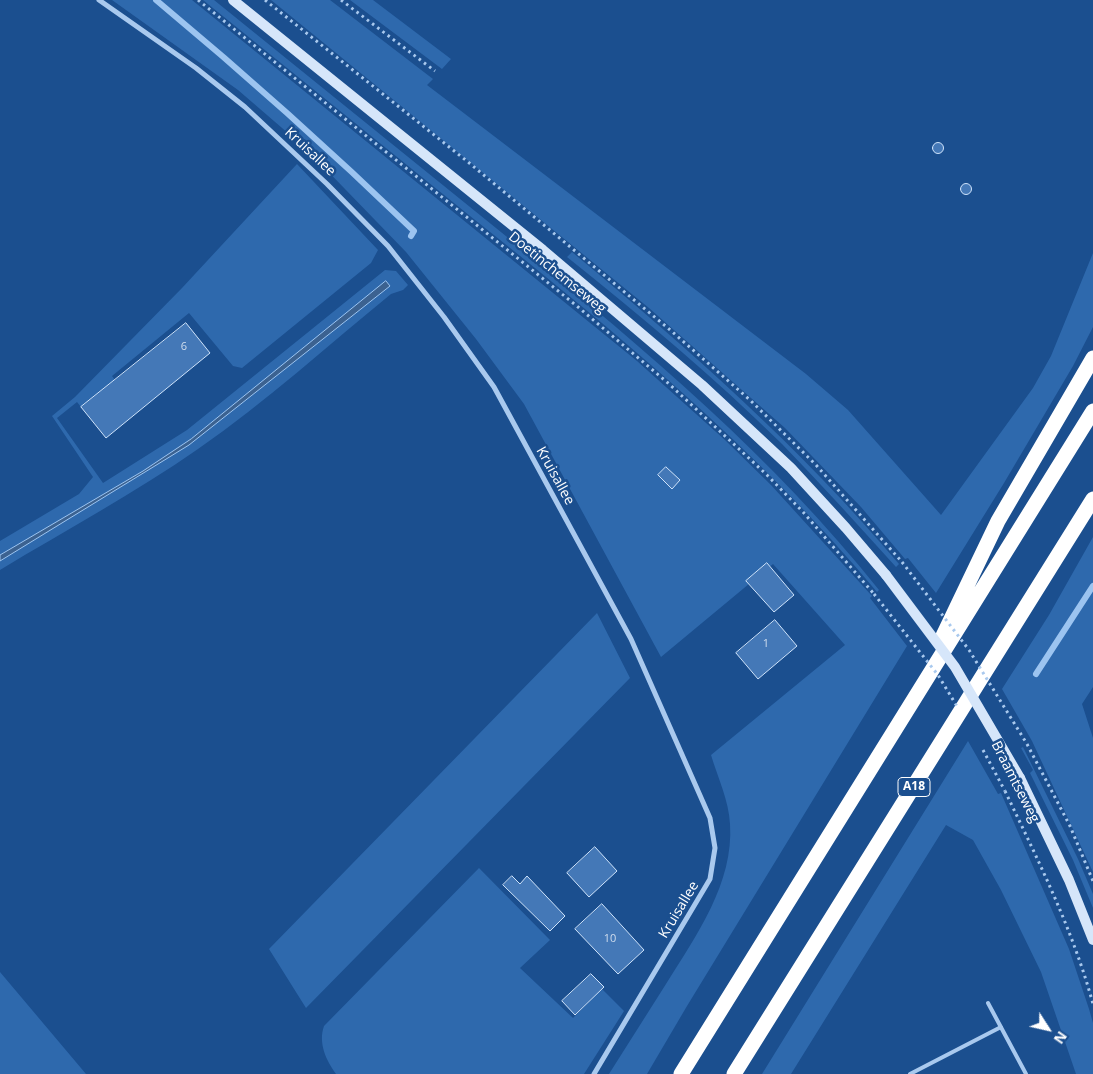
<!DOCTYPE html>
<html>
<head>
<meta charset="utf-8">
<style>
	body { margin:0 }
	#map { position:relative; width:1093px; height:1074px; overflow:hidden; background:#1b4f8f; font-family:"Open Sans",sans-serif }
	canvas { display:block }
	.north { position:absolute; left:1023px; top:1004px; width:50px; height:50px; -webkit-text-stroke:4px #1b4f8f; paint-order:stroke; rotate:125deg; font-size:14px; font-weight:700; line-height:20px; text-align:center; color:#fff }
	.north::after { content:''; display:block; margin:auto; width:18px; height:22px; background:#fff; clip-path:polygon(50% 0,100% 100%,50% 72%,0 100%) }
</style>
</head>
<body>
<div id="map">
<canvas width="1093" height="1074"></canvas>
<div class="north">N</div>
</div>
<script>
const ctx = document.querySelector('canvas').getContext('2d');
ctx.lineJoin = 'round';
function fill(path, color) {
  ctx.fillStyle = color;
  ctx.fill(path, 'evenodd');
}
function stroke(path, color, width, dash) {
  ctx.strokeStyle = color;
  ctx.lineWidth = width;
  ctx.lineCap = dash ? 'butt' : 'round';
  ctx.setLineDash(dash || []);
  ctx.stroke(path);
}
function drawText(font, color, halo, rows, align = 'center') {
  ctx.font = font + ' "Open Sans",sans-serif';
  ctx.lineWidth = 5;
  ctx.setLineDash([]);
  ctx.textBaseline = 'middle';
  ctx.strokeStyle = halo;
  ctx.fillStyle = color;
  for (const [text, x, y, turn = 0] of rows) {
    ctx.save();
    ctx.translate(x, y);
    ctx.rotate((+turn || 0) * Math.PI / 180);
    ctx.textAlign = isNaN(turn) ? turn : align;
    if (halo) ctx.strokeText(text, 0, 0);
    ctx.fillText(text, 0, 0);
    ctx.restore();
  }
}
fill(new Path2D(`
	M 112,0 L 192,0 L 637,361 L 725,440 L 771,485 L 872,596 L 870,598 L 907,646 L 687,1006 L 647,1074 L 609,1074 C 628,1044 647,1014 666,984 C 696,936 734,883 730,824 C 729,801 718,778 711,755 L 845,645 L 773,564 L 661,657 L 524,404 L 476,339 L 406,252 L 314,157 L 289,134 L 238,90 Z
	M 203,0 L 214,0 C 315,82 416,163 517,245 C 647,351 774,458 879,590 L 877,592 C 757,448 616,332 470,216 C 381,144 292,72 203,0 Z
	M 271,0 L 330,0 L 433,79 L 427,85 L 806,374 L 848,410 L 941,515 L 1033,388 L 1051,356 L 1093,253 L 1093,327 L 1073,366 L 1004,483 L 936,593 L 908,558 L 905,559 L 861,507 L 785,428 L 649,308 Z
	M 350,0 L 373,0 L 451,59 L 442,69 Z
	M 297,164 L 378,250 L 371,263 L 242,368 L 233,366 L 189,313 L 112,376 L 115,380 L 81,407 L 77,402 L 57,418 L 103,483 L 187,430 L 385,270 L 396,271 L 408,285 L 403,290 L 391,294 C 327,346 266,402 198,449 C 135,493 66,530 0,570 L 0,541 L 79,494 L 93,477 L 52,416 L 75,397 L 182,288 Z
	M 572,252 C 688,348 801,448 899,564 L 896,567 C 858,525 821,484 782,444 C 714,377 641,316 567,257 Z
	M 1093,537 L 1093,687 L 1082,704 L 1093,738 L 1093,872 L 1032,741 L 1002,689 L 1049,615 Z
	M 597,613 L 630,678 L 306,1008 L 269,949 Z
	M 968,741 L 998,794 L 1001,793 L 1069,949 L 1089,1009 L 1093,1023 L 1093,1074 L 1076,1074 L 1041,972 L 1001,890 L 973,840 L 946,825 L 791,1074 L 762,1074 Z
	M 1023,747 L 1078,859 L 1093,894 L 1093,908 L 1073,860 L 1030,773 L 1033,770 L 1021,748 Z
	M 479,868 L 550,940 L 520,968 L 573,1018 L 602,989 L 624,1011 L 584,1074 L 336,1074 C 326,1060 318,1043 324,1026 Z
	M 0,972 L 86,1074 L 0,1074 Z`), '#2e69ad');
const water = new Path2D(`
	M 386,281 L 390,286 L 189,445 L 0,561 L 0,555 L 143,471 L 191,439 Z`);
fill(water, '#3c6290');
stroke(water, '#9cc4f0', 1);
stroke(new Path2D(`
	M 156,0 C 245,74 331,151 414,231 L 411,236
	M 1036,674 L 1093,586`), '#9cc4f0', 6);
const building = new Path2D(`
	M932.5 148a5.5 5.5 0 1 1 11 0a5.5 5.5 0 1 1-11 0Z
	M960.5 189a5.5 5.5 0 1 1 11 0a5.5 5.5 0 1 1-11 0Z
	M 186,323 L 210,353 L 106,438 L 81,407 Z
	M 666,467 L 680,480 L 672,489 L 658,475 Z
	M 767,563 L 794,595 L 774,612 L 746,581 Z
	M 775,620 L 797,646 L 758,679 L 736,653 Z
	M 595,847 L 617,871 L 589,897 L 567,873 Z
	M 512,876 L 520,884 L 527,876 L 565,916 L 550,931 L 503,885 Z
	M 602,904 L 644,950 L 618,974 L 575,929 Z
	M 591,974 L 604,987 L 575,1015 L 562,1001 Z`);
fill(building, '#4478b7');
stroke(building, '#cfe3fa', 1);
stroke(new Path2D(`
	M 198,0 L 578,307 L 668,383 L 767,475 L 803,512 L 874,594
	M 265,0 L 468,162 L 669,329 L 750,400 L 816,465 L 902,562
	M 341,0 L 435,71
	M 1027,744 L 1070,826 L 1093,881
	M 1005,791 C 1038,860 1073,930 1093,1004`), '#a9c9ee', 3, [2.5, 4]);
stroke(new Path2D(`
	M 988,1003 L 1026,1074
	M 910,1074 L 1001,1027`), '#a9c9ee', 4);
stroke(new Path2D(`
	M 99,0 L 196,68 L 245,107 L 327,184 L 388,246 L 444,317 L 494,387 L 631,639 L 710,818 L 715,848 L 710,879 L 594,1074`), '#a9c9ee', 5);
stroke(new Path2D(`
	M 233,0 L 543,250 L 702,385 L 791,468 L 846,528 L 886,575
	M 1020,778 L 1069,880 L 1093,940`), '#d6e6fa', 10);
stroke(new Path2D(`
	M 941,640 L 998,521 L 1093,358
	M 681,1074 L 1093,411
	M 734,1074 L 1093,499`), '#fff', 15);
stroke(new Path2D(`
	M 902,562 L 969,650 L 1027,744
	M 874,594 L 938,675 L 958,708
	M 983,750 L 1005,791`), '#a9c9ee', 3, [2.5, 4]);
stroke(new Path2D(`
	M 886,575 L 955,667 L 1020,778`), '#d6e6fa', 10);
drawText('11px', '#d0dded', null, [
	["6",184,347],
	["1",766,644],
	["10",610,939]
]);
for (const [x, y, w] of [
	[914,787,32]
]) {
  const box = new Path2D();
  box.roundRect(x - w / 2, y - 9.5, w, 19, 4);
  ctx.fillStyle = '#1b4f8f';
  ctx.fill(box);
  stroke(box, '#fff', 1);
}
drawText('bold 12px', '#fff', null, [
	["A18",914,787]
]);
drawText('14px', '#fff', '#1b4f8f', [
	["Kruisallee",310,152,43],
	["Doetinchemseweg",557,273,39],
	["Kruisallee",555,476,61],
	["Braamtseweg",1015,782,63],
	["Kruisallee",679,910,-59]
]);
</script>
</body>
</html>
